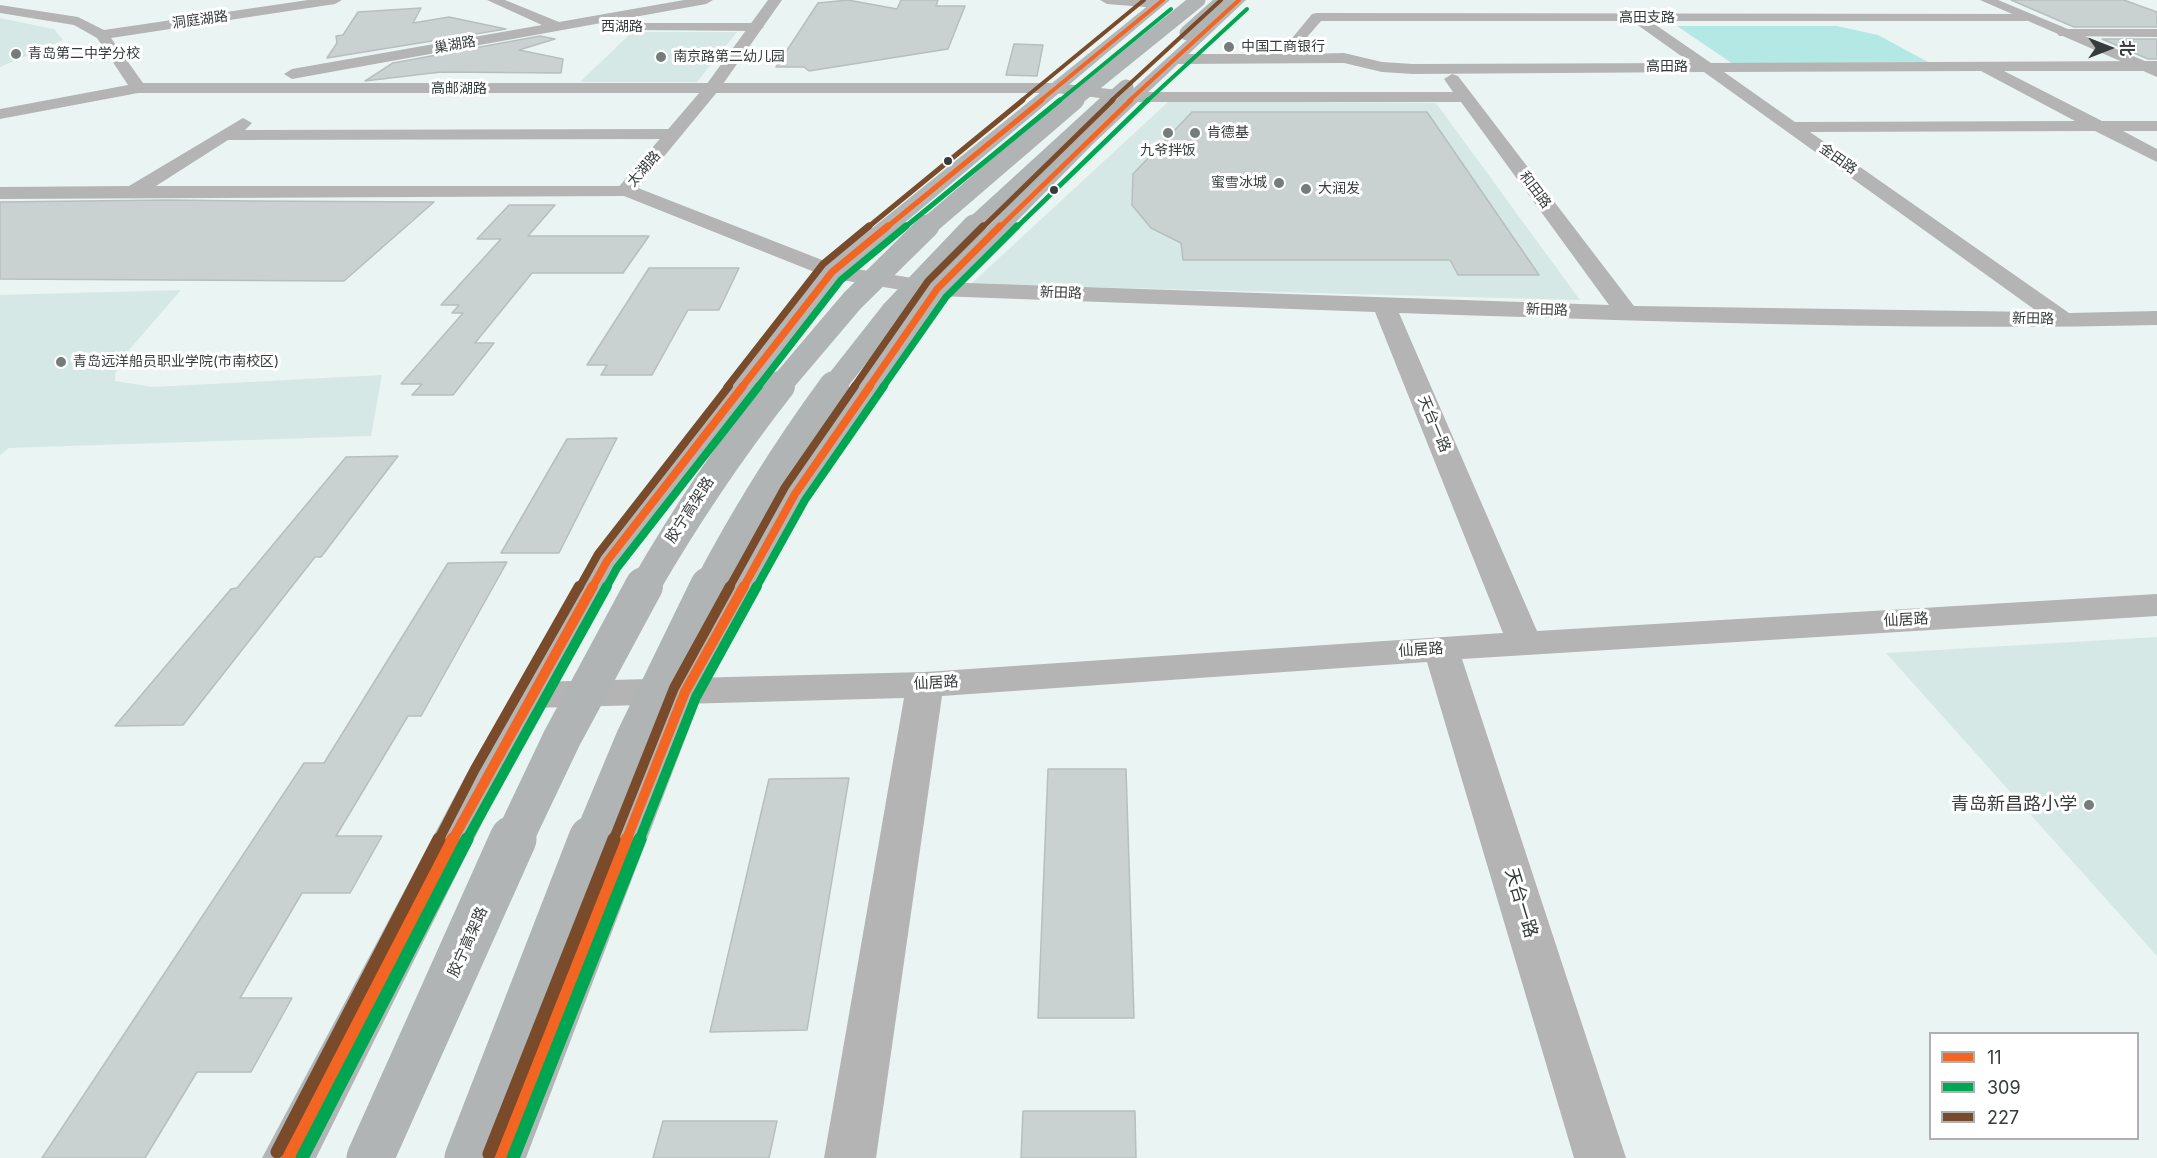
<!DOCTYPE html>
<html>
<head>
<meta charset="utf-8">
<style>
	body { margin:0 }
	#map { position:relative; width:2157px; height:1158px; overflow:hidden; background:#eaf5f3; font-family:Inter,"Noto Sans SC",sans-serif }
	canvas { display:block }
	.legend { position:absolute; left:1929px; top:1032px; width:210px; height:108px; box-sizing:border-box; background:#fff; border:2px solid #aeb1b1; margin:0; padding:8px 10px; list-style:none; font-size:18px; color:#353c3b }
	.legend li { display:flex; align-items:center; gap:12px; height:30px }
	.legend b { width:30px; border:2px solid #aeb1b1 }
	.north { position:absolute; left:2079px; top:18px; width:60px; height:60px; -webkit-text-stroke:4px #fff; paint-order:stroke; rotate:90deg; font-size:16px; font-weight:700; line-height:24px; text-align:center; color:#353c3b }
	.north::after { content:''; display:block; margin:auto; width:21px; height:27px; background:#353c3b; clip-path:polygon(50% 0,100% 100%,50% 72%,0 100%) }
</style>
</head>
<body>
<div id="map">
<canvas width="2157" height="1158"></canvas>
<ul class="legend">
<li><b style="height:8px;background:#f26522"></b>11</li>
<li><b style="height:8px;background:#00a651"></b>309</li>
<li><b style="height:8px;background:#7a4b2a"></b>227</li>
</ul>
<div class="north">北</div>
</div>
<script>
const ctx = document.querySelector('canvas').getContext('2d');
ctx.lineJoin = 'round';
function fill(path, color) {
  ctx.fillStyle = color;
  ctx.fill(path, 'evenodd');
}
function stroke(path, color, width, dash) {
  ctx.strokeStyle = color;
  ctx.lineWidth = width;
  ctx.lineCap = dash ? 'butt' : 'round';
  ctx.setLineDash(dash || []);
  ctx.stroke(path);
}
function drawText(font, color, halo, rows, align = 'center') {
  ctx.font = font + ' Inter,"Noto Sans SC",sans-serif';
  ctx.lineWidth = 6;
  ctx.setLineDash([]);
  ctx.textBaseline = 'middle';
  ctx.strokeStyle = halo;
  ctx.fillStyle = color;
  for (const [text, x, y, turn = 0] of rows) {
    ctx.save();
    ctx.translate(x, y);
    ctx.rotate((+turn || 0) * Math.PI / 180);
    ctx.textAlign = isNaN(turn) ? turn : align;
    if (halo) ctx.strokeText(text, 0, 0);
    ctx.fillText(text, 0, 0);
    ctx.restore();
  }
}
fill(new Path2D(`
	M 0,18 L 54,29 L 63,40 L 0,67 Z
	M 632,32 L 737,32 L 697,82 L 580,82 Z
	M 1169,101 L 1436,103 L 1580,300 L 971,284 Z
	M 181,290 L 129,350 L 115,374 L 115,381 L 153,387 L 382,375 L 371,436 L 9,448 L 0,455 L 0,295 Z
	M 2157,637 L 2157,956 L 1886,653 Z`), '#d5e8e6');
fill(new Path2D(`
	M 1677,26 L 1837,26 L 1878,35 L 1928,62 L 1733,64 Z`), '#b4e8e4');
const building = new Path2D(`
	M 848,0 L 897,9 L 901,0 L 938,0 L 936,6 L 965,6 L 948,49 L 809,71 L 804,67 L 776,67 L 818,3 Z
	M 2011,0 L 2124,0 L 2157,12 L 2157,27 L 2074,27 Z
	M 421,8 L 413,23 L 449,17 L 506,29 L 327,58 L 337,43 L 336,36 L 343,35 L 358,12 Z
	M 540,36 L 555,39 L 519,50 L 563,59 L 561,73 L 441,72 L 365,81 L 393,63 Z
	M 2102,39 L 2157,39 L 2157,59 L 2148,59 Z
	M 1014,44 L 1043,45 L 1037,76 L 1006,75 Z
	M 1192,112 L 1427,112 L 1539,275 L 1458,275 L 1450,260 L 1183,260 L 1181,243 L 1151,228 L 1132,205 L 1133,174 Z
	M 168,200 L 253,201 L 434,202 L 344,281 L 0,279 L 0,202 Z
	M 509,205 L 555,205 L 528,236 L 649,236 L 623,273 L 532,273 L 475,343 L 494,343 L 453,395 L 412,395 L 422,384 L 401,384 L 463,313 L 452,313 L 459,305 L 441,305 L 501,239 L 477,239 Z
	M 649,268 L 739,268 L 719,310 L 688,310 L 652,375 L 601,375 L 607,365 L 587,365 Z
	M 617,438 L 559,553 L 501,553 L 567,439 Z
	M 398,456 L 321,557 L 315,557 L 183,725 L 115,726 L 231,589 L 237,588 L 346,457 Z
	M 507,562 L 421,716 L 408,716 L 336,836 L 382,836 L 350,893 L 302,893 L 240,998 L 292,998 L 251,1072 L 197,1072 L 145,1158 L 42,1158 L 304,763 L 324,763 L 448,563 Z
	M 1048,769 L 1126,769 L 1134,1018 L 1038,1018 Z
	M 849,778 L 807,1030 L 710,1032 L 769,779 Z
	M 1023,1111 L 1135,1111 L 1136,1158 L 1021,1158 Z
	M 663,1121 L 777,1121 L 769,1158 L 653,1158 Z`);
fill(building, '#cad2d1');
stroke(building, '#b7bfbe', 1.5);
fill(new Path2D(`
	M 308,0 L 342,0 L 335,4 L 111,38 L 143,83 L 1056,83 L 1136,92 L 1453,92 L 1444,79 L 1452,74 L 1458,76 L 1634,306 L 2038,312 L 1704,72 L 1413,74 L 1382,72 L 1344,63 L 1178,64 L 1170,59 L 1178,54 L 1290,54 L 1288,43 L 1312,14 L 1317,13 L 2031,14 L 2033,17 L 2026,21 L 1650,21 L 1711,63 L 2157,61 L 2157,71 L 2004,71 L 2102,121 L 2157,121 L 2157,131 L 2123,131 L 2157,149 L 2157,162 L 2095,131 L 1810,132 L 2069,313 L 2157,311 L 2157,325 C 1905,331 1651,321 1399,313 L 1537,631 L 2157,594 L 2157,616 L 1462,659 L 1626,1158 L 1574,1158 L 1427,662 L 942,696 L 876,1158 L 824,1158 L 904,698 L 532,708 L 519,704 L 514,695 L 519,686 L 532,682 L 925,672 L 1503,633 L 1375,312 L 937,296 L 824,277 L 821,272 L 824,267 L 832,265 L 937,282 L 1609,305 L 1461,102 L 1136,102 L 1056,93 L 138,93 L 0,119 L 0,109 L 128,85 L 97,38 L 74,25 L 0,13 L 0,5 L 78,17 L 104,30 ZM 1321,21 L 1632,21 L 1691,63 L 1413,64 L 1382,62 L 1344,53 L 1305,54 L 1302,43 ZM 1981,71 L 2075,121 L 1795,122 L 1724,72 Z
	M 487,0 L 505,0 L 559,22 L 684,0 L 713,0 L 706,4 L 292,79 L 284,74 L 292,69 L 542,25 Z
	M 1100,0 L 1157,0 L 1164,4 L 1157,8 L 1107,4 Z
	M 639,23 L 757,23 L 764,27 L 757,31 L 634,30 L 634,24 Z
	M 2064,29 L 2157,29 L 2157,37 L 2059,36 L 2057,33 Z
	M 243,118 L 252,123 L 245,130 L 674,129 L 683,134 L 674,139 L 228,140 L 156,186 L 633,186 L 636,190 L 633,194 L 626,196 L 0,199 L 0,187 L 129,186 Z`), '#b3b4b3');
fill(new Path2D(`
	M 768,0 L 782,0 L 718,91 L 638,188 L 840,267 L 843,272 L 840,277 L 832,279 L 619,194 L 616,190 L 706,85 Z
	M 1980,0 L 1998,0 L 2157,66 L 2157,77 Z`), '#b3b4b3');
fill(new Path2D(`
	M 1155,0 L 1170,0 L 840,277 L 622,563 L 506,775 L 316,1158 L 262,1158 L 466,775 L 596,554 L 824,267 Z
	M 1231,0 L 1246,0 L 1093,144 L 945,294 L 810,494 L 703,692 L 526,1158 L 474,1158 L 667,692 L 780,494 L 929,284 L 1081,136 Z`), '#b3b6b7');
stroke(new Path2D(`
	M 1187,33 L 1224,0
	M 1073,101 L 1198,0
	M 1110,101 L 1126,87`), '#b0b4b4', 15);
stroke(new Path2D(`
	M 926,228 L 1075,100
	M 972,228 L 1112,100`), '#b0b4b4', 19);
stroke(new Path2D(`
	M 779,387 L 852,301 L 928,226
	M 833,387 L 892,312 L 974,226`), '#b0b4b4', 23);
stroke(new Path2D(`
	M 644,588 C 685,517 730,450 780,386
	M 708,588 C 745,517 787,450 834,386`), '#b0b4b4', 30);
stroke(new Path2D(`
	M 513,841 L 562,738 L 644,586
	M 592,841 L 635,738 L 709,586`), '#b0b4b4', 38);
stroke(new Path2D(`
	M 370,1158 L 513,839
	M 468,1158 L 592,839`), '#b0b4b4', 47);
stroke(new Path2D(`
	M 1040,101 L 1163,0
	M 1129,101 L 1239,0`), '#f26522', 4);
stroke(new Path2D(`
	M 886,228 L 1042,100
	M 999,228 L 1131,100`), '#f26522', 5);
stroke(new Path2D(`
	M 742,387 L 832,272 L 888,226
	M 869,387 L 937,289 L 1000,226`), '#f26522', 7);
stroke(new Path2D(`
	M 592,588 L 607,561 L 743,386
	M 743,588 L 795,494 L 870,386`), '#f26522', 8);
stroke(new Path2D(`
	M 452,841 L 593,586
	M 626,841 L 685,692 L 744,586`), '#f26522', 10);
stroke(new Path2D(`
	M 288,1158 L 453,839
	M 500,1158 L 627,839`), '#f26522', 13);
stroke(new Path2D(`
	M 1059,101 L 1171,9
	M 1147,101 L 1247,9`), '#00a651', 4);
stroke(new Path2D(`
	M 904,228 L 1060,100
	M 1016,228 L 1148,100`), '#00a651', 5);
stroke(new Path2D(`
	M 758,387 L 841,280 L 906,226
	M 883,387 L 946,297 L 1017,226`), '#00a651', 7);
stroke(new Path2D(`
	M 606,588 L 617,568 L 759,386
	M 756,588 L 805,500 L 884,386`), '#00a651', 8);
stroke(new Path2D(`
	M 466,841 L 607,586
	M 639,841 L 696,697 L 757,586`), '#00a651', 10);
stroke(new Path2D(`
	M 302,1158 L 467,839
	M 513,1158 L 640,839`), '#00a651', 13);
stroke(new Path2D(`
	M 1021,101 L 1144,0
	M 1111,101 L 1221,0`), '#7a4b2a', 4);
stroke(new Path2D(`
	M 867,228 L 1023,100
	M 982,228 L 1113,100`), '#7a4b2a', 5);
stroke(new Path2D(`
	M 727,387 L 823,264 L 869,226
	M 854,387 L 928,281 L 983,226`), '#7a4b2a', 7);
stroke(new Path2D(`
	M 579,588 L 598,554 L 729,386
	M 729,588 L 785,487 L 855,386`), '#7a4b2a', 8);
stroke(new Path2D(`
	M 438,841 L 475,769 L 579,586
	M 613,841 L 674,688 L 730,586`), '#7a4b2a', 10);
stroke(new Path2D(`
	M 277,1152 L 439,839
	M 489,1154 L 614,839`), '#7a4b2a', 13);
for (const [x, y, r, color] of [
	[1229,47,6,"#747d7b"],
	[16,54,6,"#747d7b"],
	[661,57,6,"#747d7b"],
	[1168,133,6,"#747d7b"],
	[1195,133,6,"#747d7b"],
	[948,161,5,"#353c3b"],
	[1279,183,6,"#747d7b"],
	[1306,189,6,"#747d7b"],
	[1054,190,5,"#353c3b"],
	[61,362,6,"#747d7b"],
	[2089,805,6,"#747d7b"]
]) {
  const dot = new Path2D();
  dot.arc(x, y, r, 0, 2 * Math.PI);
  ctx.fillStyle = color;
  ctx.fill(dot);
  stroke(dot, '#fff', 2);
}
drawText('14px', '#353c3b', '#fff', [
	["高田支路",1647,18],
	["洞庭湖路",200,20,-8],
	["西湖路",622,27],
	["巢湖路",455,45,-10],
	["高田路",1667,67],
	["高邮湖路",459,89],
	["金田路",1838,159,35],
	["太湖路",644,169,-49],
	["和田路",1535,190,53],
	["新田路",1061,293,2],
	["新田路",1547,310,2],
	["新田路",2033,319,1]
]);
drawText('14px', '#353c3b', '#fff', [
	["中国工商银行",1241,47],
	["青岛第二中学分校",28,54],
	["南京路第二幼儿园",673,57],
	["肯德基",1207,133],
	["九爷拌饭",1168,151,"center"],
	["蜜雪冰城",1267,183,"right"],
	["大润发",1318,189],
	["青岛远洋船员职业学院(市南校区)",73,362]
], 'left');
drawText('15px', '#353c3b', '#fff', [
	["天台一路",1434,424,67],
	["胶宁高架路",690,510,-57],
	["仙居路",1906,620,-3],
	["仙居路",1421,650,-4],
	["仙居路",936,683,-3],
	["胶宁高架路",468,942,-66]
]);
drawText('18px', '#353c3b', '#fff', [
	["青岛新昌路小学",2077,805]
], 'right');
drawText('18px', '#353c3b', '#fff', [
	["天台一路",1521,903,73]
]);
</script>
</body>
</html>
